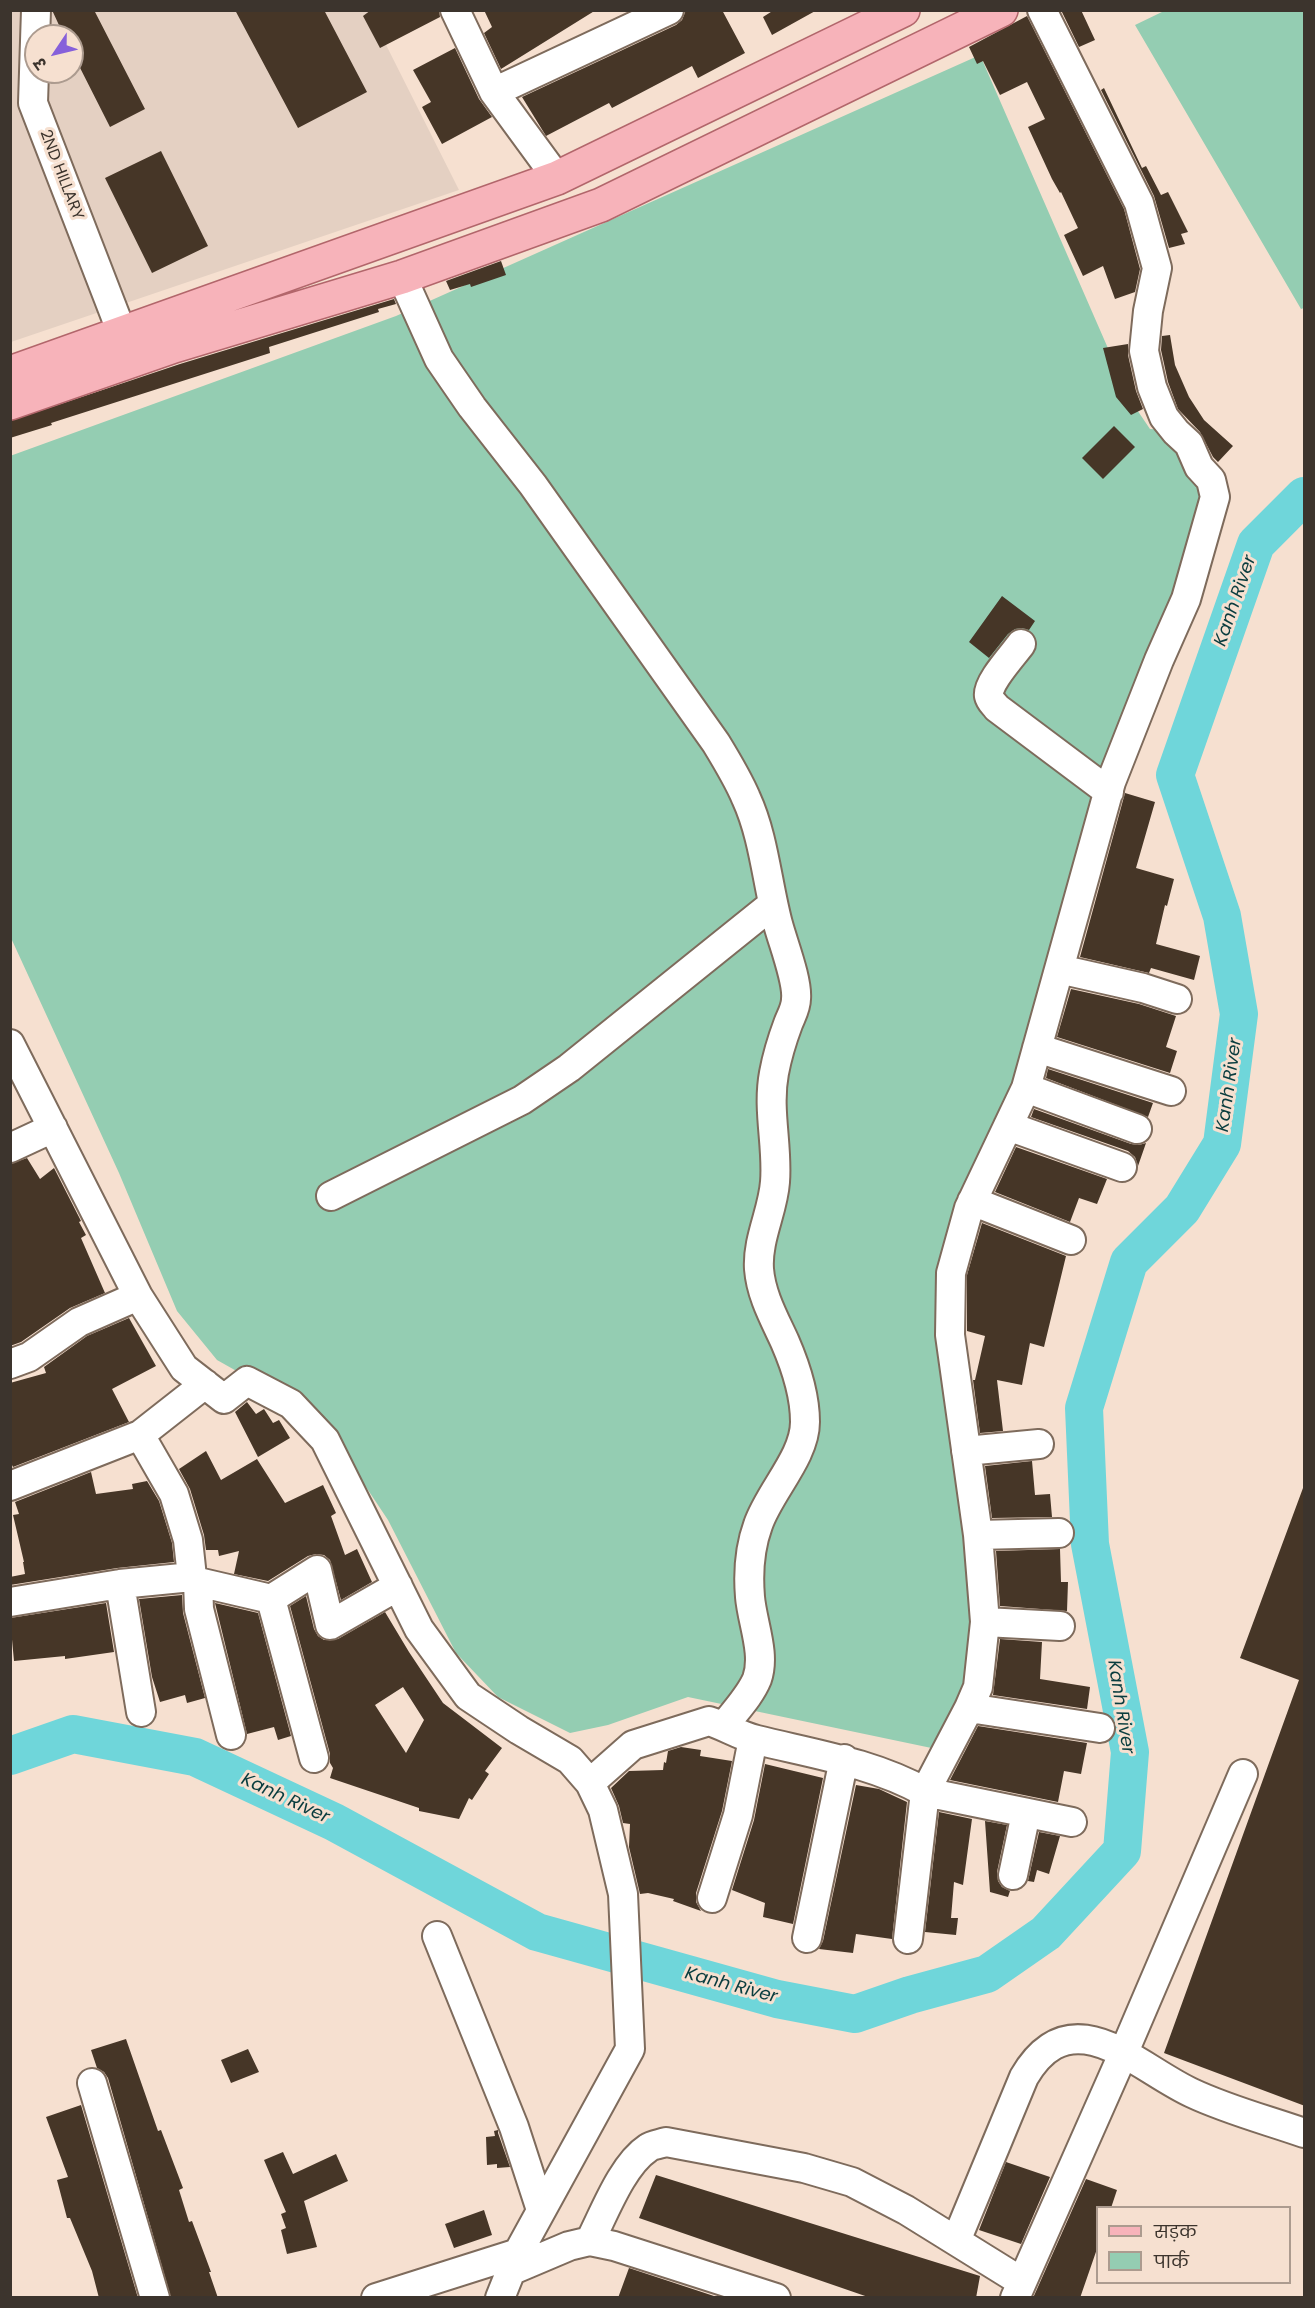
<!DOCTYPE html>
<html>
<head>
<meta charset="utf-8">
<style>
	body { margin:0 }
	#map { position:relative; width:1315px; height:2308px; overflow:hidden; background:#f6e0d0; font-family:Poppins,"Noto Sans Devanagari",sans-serif }
	canvas { display:block }
	.frame { position:absolute; inset:0; border:12px solid #3c342d; pointer-events:none }
	.legend { position:absolute; left:1096px; top:2206px; width:195px; height:78px; box-sizing:border-box; background:#f6e0d0; border:2px solid #ac9b8f; margin:0; padding:8px 10px; list-style:none; font-size:18px; color:#3c342d }
	.legend li { display:flex; align-items:center; gap:12px; height:30px }
	.legend b { width:30px; border:2px solid #ac9b8f }
	.north { position:absolute; left:24px; top:24px; width:60px; height:60px; box-sizing:border-box; background:#f6e0d0; border:2px solid #ac9b8f; border-radius:50%; rotate:235deg; font-size:16px; font-weight:700; line-height:24px; text-align:center; color:#3c342d }
	.north::after { content:''; display:block; margin:auto; width:21px; height:27px; background:#8660da; clip-path:polygon(50% 0,100% 100%,50% 72%,0 100%) }
</style>
</head>
<body>
<div id="map">
<canvas width="1315" height="2308"></canvas>
<div class="frame"></div>
<ul class="legend">
<li><b style="height:8px;background:#f7b3ba"></b>सड़क</li>
<li><b style="height:16px;background:#94cdb2"></b>पार्क</li>
</ul>
<div class="north">उ</div>
</div>
<script>
const ctx = document.querySelector('canvas').getContext('2d');
ctx.lineJoin = 'round';
function fill(path, color) {
  ctx.fillStyle = color;
  ctx.fill(path, 'evenodd');
}
function stroke(path, color, width, dash) {
  ctx.strokeStyle = color;
  ctx.lineWidth = width;
  ctx.lineCap = dash ? 'butt' : 'round';
  ctx.setLineDash(dash || []);
  ctx.stroke(path);
}
function drawText(font, color, halo, rows, align = 'center') {
  ctx.font = font + ' Poppins,sans-serif';
  ctx.lineWidth = 6;
  ctx.setLineDash([]);
  ctx.textBaseline = 'middle';
  ctx.strokeStyle = halo;
  ctx.fillStyle = color;
  for (const [text, x, y, turn = 0] of rows) {
    ctx.save();
    ctx.translate(x, y);
    ctx.rotate((+turn || 0) * Math.PI / 180);
    ctx.textAlign = isNaN(turn) ? turn : align;
    if (halo) ctx.strokeText(text, 0, 0);
    ctx.fillText(text, 0, 0);
    ctx.restore();
  }
}
fill(new Path2D(`
	M 10,11 L 369,11 L 459,190 L 11,342 ZM 36,36 L 72,36 L 72,72 L 36,72 Z`), '#e4d0c2');
fill(new Path2D(`
	M 1164,11 L 1304,11 L 1304,308 L 1301,309 L 1135,25 Z
	M 980,55 L 1131,401 L 1150,429 L 1168,430 L 1217,501 L 960,1241 L 960,1322 L 993,1617 L 941,1750 L 688,1697 L 608,1725 L 570,1733 L 498,1697 L 456,1653 L 388,1520 L 340,1448 L 288,1400 L 217,1360 L 177,1311 L 119,1173 L 11,938 L 10,456 L 396,316 Z`), '#94cdb2');
stroke(new Path2D(`
	M 10,1756 L 73,1734 L 195,1757 L 334,1822 L 537,1932 L 777,1999 L 855,2014 L 910,1995 L 987,1974 L 1046,1933 L 1122,1851 L 1130,1752 L 1090,1544 L 1084,1408 L 1129,1262 L 1182,1209 L 1222,1144 L 1239,1014 L 1222,916 L 1175,775 L 1256,544 L 1304,496`), '#6fd6da', 38);
fill(new Path2D(`
	M 52,10 L 94,10 L 145,109 L 110,127 L 72,52 L 72,36 L 64,36 Z
	M 235,10 L 324,10 L 367,92 L 298,128 Z
	M 371,10 L 439,10 L 440,17 L 380,48 L 363,16 Z
	M 484,10 L 596,10 L 501,69 L 484,33 L 492,27 Z
	M 686,10 L 722,10 L 745,53 L 698,78 L 692,66 L 612,108 L 609,103 L 546,136 L 522,97 L 676,25 L 682,20 Z
	M 774,10 L 817,10 L 772,35 L 763,17 Z
	M 1061,10 L 1081,10 L 1095,40 L 1079,47 Z
	M 1027,16 L 1124,209 L 1140,269 L 1135,292 L 1115,299 L 1103,266 L 1083,276 L 1064,235 L 1078,228 L 1061,192 L 1060,193 L 1052,179 L 1028,127 L 1045,119 L 1027,82 L 1000,95 L 983,61 L 977,64 L 969,47 Z
	M 455,48 L 479,99 L 492,117 L 442,144 L 422,107 L 431,102 L 413,70 Z
	M 1104,88 L 1142,168 L 1146,166 L 1161,195 L 1168,192 L 1188,232 L 1181,234 L 1185,244 L 1169,248 L 1154,196 L 1101,90 Z
	M 161,151 L 208,246 L 152,273 L 105,178 Z
	M 501,261 L 506,275 L 471,287 L 470,284 L 450,290 L 446,281 Z
	M 394,299 L 396,304 L 378,309 L 379,312 L 269,347 L 270,353 L 51,423 L 52,425 L 10,438 L 10,421 L 180,364 Z
	M 1170,335 L 1175,365 L 1189,397 L 1204,420 L 1233,446 L 1218,462 L 1213,457 L 1200,432 L 1178,409 L 1168,382 L 1161,350 L 1162,336 Z
	M 1128,344 L 1128,355 L 1136,391 L 1143,409 L 1131,415 L 1116,397 L 1103,348 Z
	M 1114,426 L 1135,447 L 1103,479 L 1082,458 Z
	M 1002,596 L 1035,621 L 1029,630 L 1022,628 L 1015,629 L 1008,634 L 989,658 L 969,642 Z
	M 1125,793 L 1155,802 L 1136,868 L 1174,879 L 1167,906 L 1165,905 L 1156,944 L 1200,956 L 1194,980 L 1151,968 L 1149,973 L 1080,957 Z
	M 1071,989 L 1139,1004 L 1176,1016 L 1166,1047 L 1177,1051 L 1170,1073 L 1057,1037 Z
	M 1048,1069 L 1153,1103 L 1148,1117 L 1046,1078 Z
	M 1034,1109 L 1131,1144 L 1139,1145 L 1146,1143 L 1138,1166 L 1135,1157 L 1128,1151 L 1031,1117 Z
	M 1016,1147 L 1107,1179 L 1097,1204 L 1079,1198 L 1070,1222 L 995,1192 Z
	M 27,1158 L 40,1179 L 54,1168 L 81,1221 L 79,1222 L 86,1235 L 81,1238 L 105,1293 L 70,1308 L 21,1342 L 10,1346 L 10,1164 Z
	M 982,1223 L 1066,1256 L 1044,1347 L 1030,1343 L 1022,1385 L 997,1380 L 1003,1431 L 980,1433 L 973,1380 L 975,1380 L 985,1336 L 967,1331 L 967,1275 Z
	M 129,1318 L 156,1366 L 112,1389 L 129,1422 L 13,1467 L 10,1461 L 10,1383 L 46,1373 L 44,1367 L 87,1336 Z
	M 247,1402 L 256,1414 L 264,1409 L 273,1423 L 279,1420 L 290,1438 L 258,1457 L 235,1412 Z
	M 206,1451 L 221,1480 L 257,1459 L 285,1503 L 323,1485 L 336,1513 L 331,1516 L 345,1555 L 357,1549 L 372,1582 L 341,1600 L 330,1560 L 324,1555 L 316,1554 L 308,1556 L 268,1581 L 234,1574 L 239,1551 L 219,1556 L 218,1550 L 206,1550 L 204,1535 L 190,1489 L 179,1469 Z
	M 1032,1461 L 1035,1495 L 1050,1494 L 1052,1517 L 992,1518 L 985,1466 Z
	M 91,1472 L 96,1494 L 133,1489 L 132,1484 L 147,1481 L 159,1501 L 172,1543 L 174,1562 L 117,1568 L 10,1585 L 10,1577 L 25,1574 L 23,1562 L 24,1562 L 13,1515 L 19,1514 L 15,1502 Z
	M 1303,1488 L 1305,1489 L 1305,2106 L 1164,2053 L 1299,1680 L 1240,1658 Z
	M 1060,1549 L 1061,1582 L 1068,1582 L 1067,1611 L 1000,1606 L 996,1551 Z
	M 182,1595 L 183,1613 L 205,1698 L 187,1703 L 185,1695 L 160,1702 L 152,1677 L 139,1599 Z
	M 306,1596 L 314,1629 L 318,1636 L 324,1640 L 338,1639 L 385,1612 L 409,1652 L 443,1703 L 502,1748 L 485,1771 L 489,1774 L 472,1800 L 469,1798 L 459,1819 L 419,1811 L 419,1808 L 330,1778 L 333,1768 L 330,1763 L 330,1754 L 290,1606 ZM 403,1687 L 424,1720 L 406,1753 L 375,1705 Z
	M 106,1603 L 114,1652 L 65,1659 L 65,1656 L 14,1661 L 10,1618 Z
	M 215,1603 L 258,1613 L 291,1736 L 278,1740 L 274,1727 L 247,1734 Z
	M 1000,1639 L 1042,1642 L 1040,1679 L 1090,1687 L 1087,1709 L 993,1695 Z
	M 978,1726 L 1087,1743 L 1081,1774 L 1064,1771 L 1058,1802 L 950,1780 Z
	M 681,1747 L 701,1750 L 700,1756 L 732,1761 L 722,1811 L 696,1893 L 696,1902 L 701,1911 L 673,1901 L 674,1899 L 648,1893 L 640,1894 L 629,1847 L 630,1824 L 623,1823 L 619,1806 L 611,1788 L 629,1771 L 663,1770 L 664,1762 L 666,1763 L 668,1751 Z
	M 765,1764 L 823,1778 L 793,1924 L 763,1917 L 765,1903 L 732,1890 L 754,1820 Z
	M 856,1785 L 879,1789 L 907,1802 L 892,1939 L 856,1934 L 853,1953 L 819,1949 L 823,1941 Z
	M 939,1812 L 972,1819 L 963,1885 L 954,1882 L 951,1918 L 958,1918 L 956,1935 L 925,1932 Z
	M 985,1821 L 1007,1825 L 997,1872 L 998,1881 L 1002,1887 L 1010,1891 L 1008,1897 L 990,1892 Z
	M 1039,1832 L 1060,1836 L 1049,1874 L 1037,1870 L 1034,1882 L 1028,1881 Z
	M 126,2039 L 158,2131 L 161,2130 L 183,2188 L 179,2190 L 189,2222 L 192,2221 L 211,2272 L 209,2272 L 218,2298 L 171,2298 L 108,2078 L 104,2072 L 97,2068 L 91,2050 Z
	M 248,2049 L 259,2072 L 231,2083 L 221,2060 Z
	M 81,2105 L 138,2298 L 99,2298 L 92,2271 L 70,2218 L 67,2218 L 57,2180 L 68,2177 L 46,2117 Z
	M 498,2130 L 498,2133 L 510,2167 L 497,2168 L 497,2164 L 487,2165 L 486,2137 L 495,2136 L 494,2131 Z
	M 283,2152 L 293,2174 L 336,2154 L 348,2181 L 304,2201 L 317,2247 L 287,2254 L 281,2230 L 286,2228 L 281,2214 L 286,2212 L 264,2160 Z
	M 1006,2162 L 1050,2177 L 1021,2244 L 979,2230 Z
	M 656,2175 L 980,2276 L 976,2298 L 871,2298 L 639,2218 Z
	M 1086,2179 L 1117,2190 L 1111,2208 L 1098,2208 L 1098,2246 L 1080,2298 L 1033,2298 Z
	M 484,2210 L 492,2235 L 454,2248 L 445,2224 Z
	M 629,2268 L 720,2298 L 618,2298 Z`), '#463627');
const minor = new Path2D(`
	M 36,10 L 33,103 L 122,333
	M 455,10 L 494,92 L 557,178
	M 494,92 L 669,10
	M 402,277 L 439,359 L 472,407 L 533,485 L 716,743 C 727,761 738,779 746,798 C 764,837 767,883 778,924 C 783,943 798,981 796,999 C 796,1008 791,1016 788,1024 C 782,1040 777,1057 774,1073 C 767,1110 778,1146 775,1182 C 773,1211 757,1239 759,1269 C 761,1295 774,1318 785,1342 C 795,1365 805,1396 805,1422 C 805,1457 769,1492 758,1525 C 750,1547 748,1573 750,1597 C 752,1622 766,1654 757,1679 C 750,1696 735,1711 724,1726
	M 1021,644 C 1014,654 986,684 989,696 C 990,701 994,704 997,708 L 1109,792
	M 1059,969 L 1143,988 L 1177,999
	M 10,1044 L 138,1296 L 184,1368 L 224,1399 L 247,1381 L 291,1404 L 325,1440 L 419,1629 L 468,1696 L 519,1730 L 570,1760 L 590,1783 L 603,1810 L 623,1894 L 630,2049 L 518,2253 L 500,2298
	M 1037,1048 L 1171,1091
	M 1026,1088 L 1137,1129
	M 1008,1126 L 1122,1167
	M 10,1148 L 53,1128
	M 331,1196 L 522,1100 L 569,1068 L 773,904
	M 972,1201 L 1071,1240
	M 10,1364 L 29,1357 L 79,1322 L 138,1296
	M 140,1435 L 174,1494 L 188,1540 L 192,1577 L 198,1582 L 199,1609 L 231,1735
	M 966,1451 L 1039,1444
	M 10,1486 L 140,1435 L 205,1384
	M 978,1535 L 1059,1533
	M 198,1582 L 271,1599 L 317,1570 L 330,1625 L 398,1586
	M 120,1584 L 141,1712
	M 271,1599 L 314,1758
	M 10,1602 L 120,1584 L 192,1577
	M 985,1622 L 1060,1626
	M 969,1708 L 1100,1728
	M 590,1783 L 633,1745 L 709,1721 C 725,1726 740,1736 757,1740 C 814,1754 873,1763 925,1792 L 969,1708 L 978,1687 L 985,1622 L 978,1535 L 950,1335 L 951,1273 L 969,1208 L 1026,1088 L 1111,782 L 1159,660 L 1186,599 L 1215,497 L 1211,480 L 1199,467 L 1189,444 L 1176,432 L 1164,417 L 1152,387 L 1144,351 L 1148,311 L 1157,268 L 1139,203 L 1042,10
	M 1013,1875 L 1026,1813
	M 712,1898 L 738,1815 L 753,1739
	M 437,1936 L 514,2127 L 541,2210
	M 807,1938 L 844,1759
	M 908,1939 L 925,1792 L 1072,1822
	M 92,2083 L 155,2298
	M 590,2241 C 604,2214 622,2165 648,2148 C 652,2145 660,2144 666,2142 L 804,2168 L 852,2182 L 906,2210 L 1022,2282
	M 956,2241 L 1024,2077 C 1072,1995 1137,2068 1192,2093 C 1228,2110 1267,2120 1304,2133
	M 510,2271 L 569,2246 L 590,2241 L 614,2246 L 776,2298
	M 376,2298 L 518,2253
	M 1015,2298 L 1124,2052 L 1243,1774`);
const major = new Path2D(`
	M 10,373 L 557,178 L 903,10
	M 10,403 L 174,346 L 402,277 L 601,205 L 1001,10`);
stroke(minor, '#7e6b5c', 32);
stroke(major, '#b2666b', 36);
stroke(minor, '#fff', 28);
stroke(major, '#f7b3ba', 33);
drawText('16px', '#3c342d', '#f6e0d0', [
	["2ND HILLARY",61,175,69]
]);
drawText('italic 18px', '#093c3e', '#f6e0d0', [
	["Kanh River",1236,601,-71],
	["Kanh River",1230,1085,-82],
	["Kanh River",1120,1707,81],
	["Kanh River",285,1799,25],
	["Kanh River",731,1986,15]
]);
</script>
</body>
</html>
